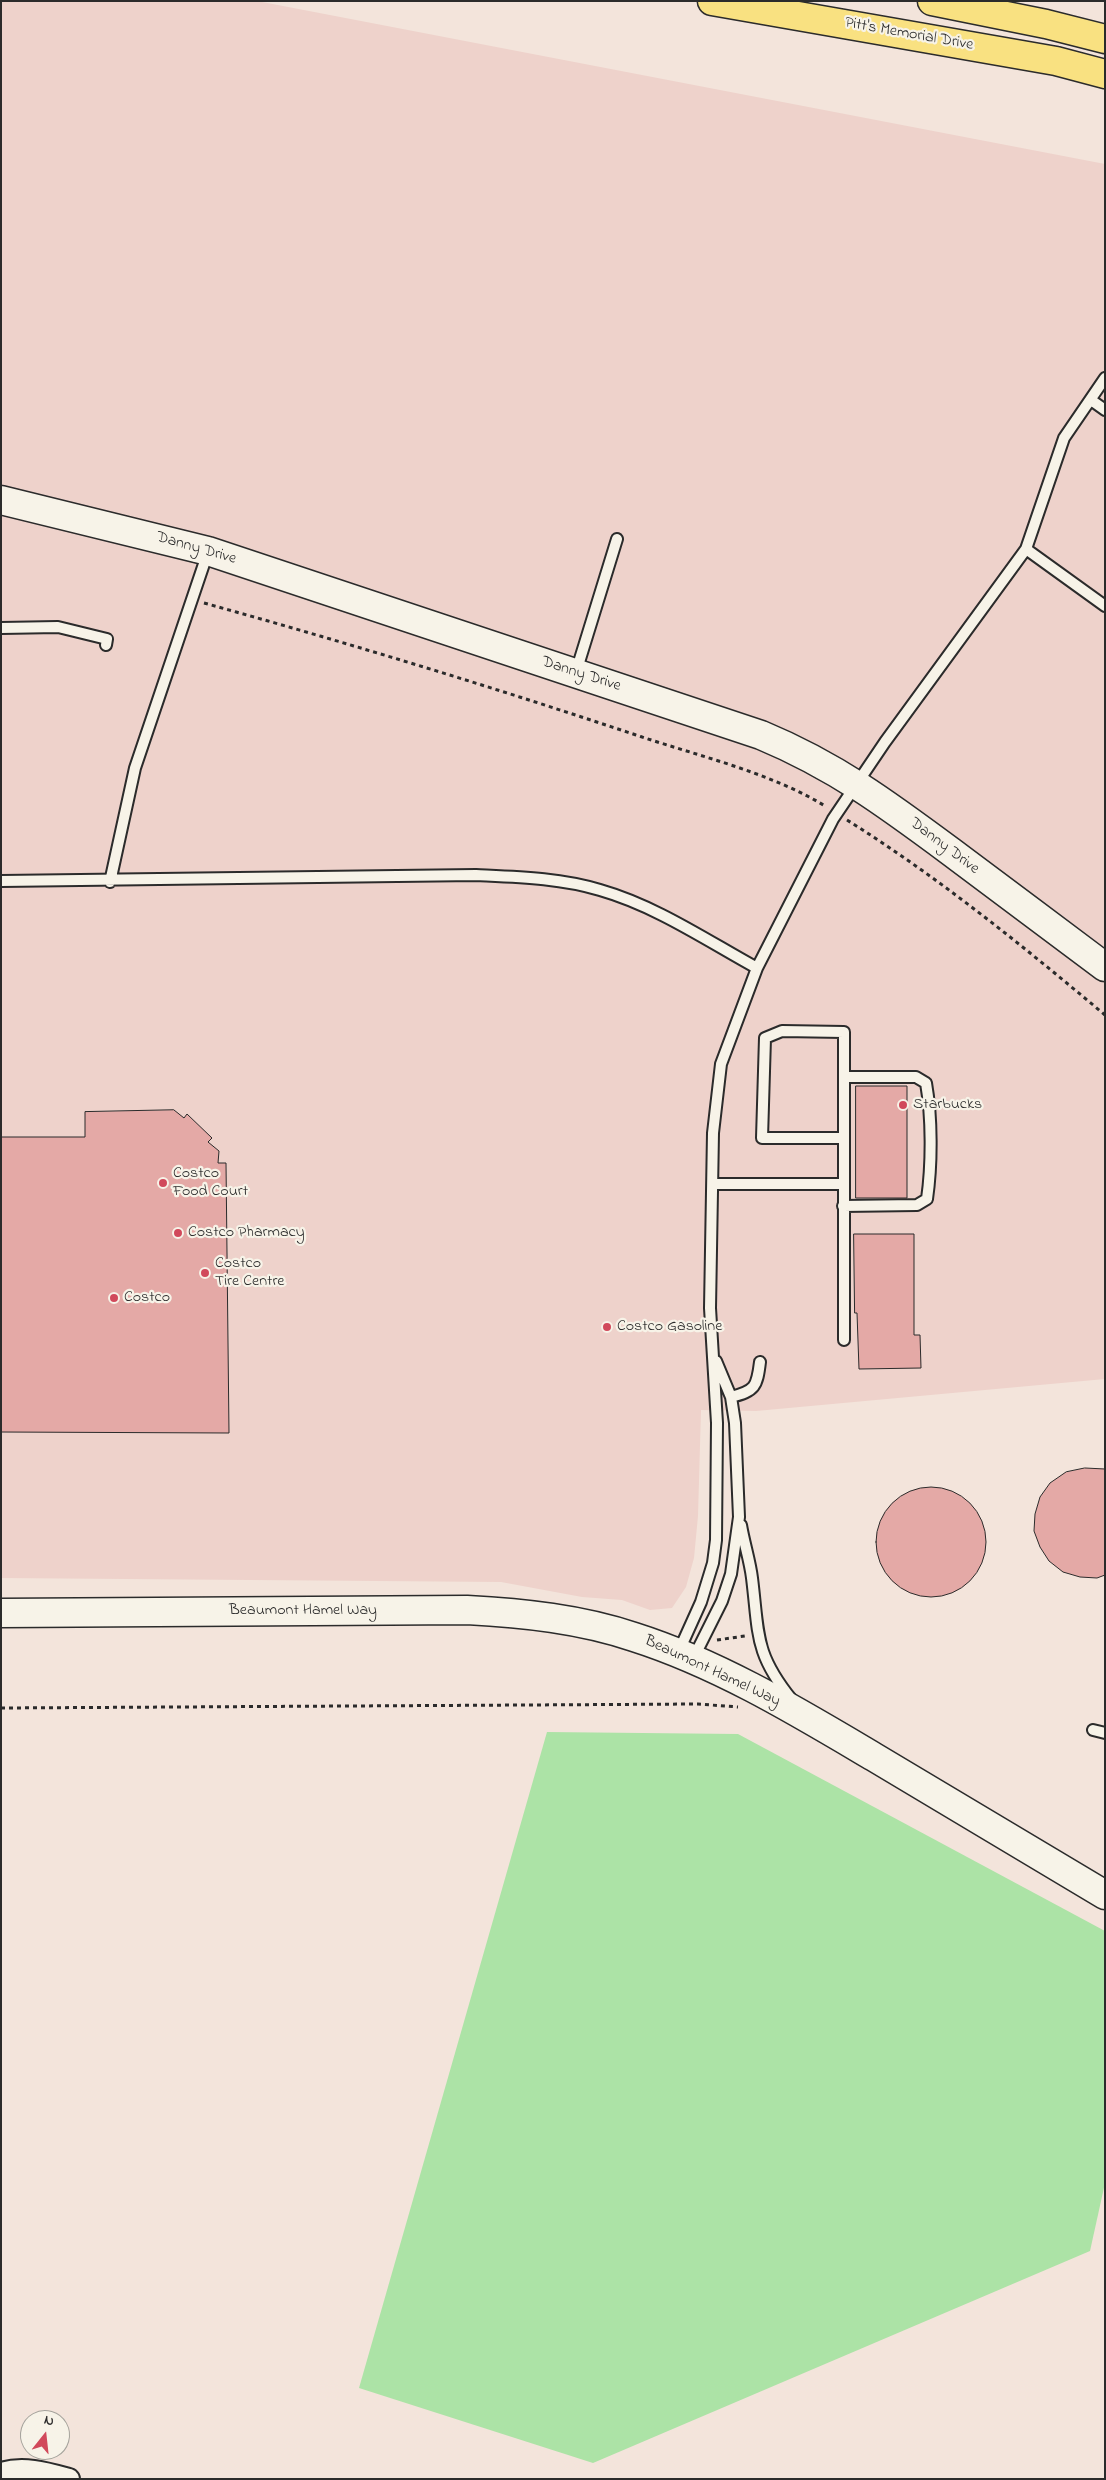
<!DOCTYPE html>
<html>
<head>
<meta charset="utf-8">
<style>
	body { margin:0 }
	#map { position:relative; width:1106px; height:2480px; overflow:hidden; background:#f3e4db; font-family:"Indie Flower",sans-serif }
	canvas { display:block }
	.frame { position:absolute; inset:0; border:2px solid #2b2b2b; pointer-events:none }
	.north { position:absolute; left:20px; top:2410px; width:50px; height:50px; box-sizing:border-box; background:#f7f3e8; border:1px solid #a5a39c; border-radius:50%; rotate:16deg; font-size:14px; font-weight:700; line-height:20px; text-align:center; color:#2b2b2b }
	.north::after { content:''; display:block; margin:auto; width:18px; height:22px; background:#d1495b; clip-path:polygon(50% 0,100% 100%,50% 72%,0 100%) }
</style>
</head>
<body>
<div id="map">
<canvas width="1106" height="2480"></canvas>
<div class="frame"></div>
<div class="north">N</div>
</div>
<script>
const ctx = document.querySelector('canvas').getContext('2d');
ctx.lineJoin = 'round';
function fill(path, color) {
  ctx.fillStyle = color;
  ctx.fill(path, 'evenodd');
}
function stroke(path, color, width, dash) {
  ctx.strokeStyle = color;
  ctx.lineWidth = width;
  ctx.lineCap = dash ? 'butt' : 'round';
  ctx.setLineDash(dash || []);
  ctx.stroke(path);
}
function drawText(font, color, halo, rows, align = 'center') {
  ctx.font = font + ' "Indie Flower",sans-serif';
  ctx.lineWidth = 4.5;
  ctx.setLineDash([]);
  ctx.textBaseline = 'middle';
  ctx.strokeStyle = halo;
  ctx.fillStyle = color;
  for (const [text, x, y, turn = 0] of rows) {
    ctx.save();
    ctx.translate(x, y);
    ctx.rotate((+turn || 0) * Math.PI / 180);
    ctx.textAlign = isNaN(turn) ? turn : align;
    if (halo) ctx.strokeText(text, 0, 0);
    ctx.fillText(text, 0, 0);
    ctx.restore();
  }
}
fill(new Path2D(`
	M 1,1 L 257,1 L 1105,164 L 1105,1379 L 756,1411 L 701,1410 L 698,1516 L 694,1558 L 686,1587 L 672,1608 L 650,1610 L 622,1600 L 582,1597 L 501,1582 L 1,1578 Z`), '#eed2cb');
fill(new Path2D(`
	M 547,1732 L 738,1734 L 1105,1931 L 1105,2183 L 1090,2251 L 593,2463 L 359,2388 Z`), '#ace3a6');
const building = new Path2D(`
	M 856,1086 L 907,1086 L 907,1198 L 856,1198 Z
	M 174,1110 L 184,1118 L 187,1114 L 212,1138 L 208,1142 L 219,1151 L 218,1163 L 226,1163 L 229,1433 L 1,1432 L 1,1137 L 85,1137 L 85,1112 Z
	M 854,1234 L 914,1234 L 914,1335 L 920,1335 L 921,1368 L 859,1369 L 857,1313 L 855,1313 Z
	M 1085,1468 L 1105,1469 L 1105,1575 L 1097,1578 L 1080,1577 L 1063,1572 L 1049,1561 L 1040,1547 L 1034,1531 L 1035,1514 L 1040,1497 L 1050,1483 L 1066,1472 Z
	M876 1542a55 55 0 1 1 110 0a55 55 0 1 1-110 0Z`);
fill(building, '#e4a9a6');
stroke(building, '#2b2b2b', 1);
const lane = new Path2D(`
	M 1091,400 L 1105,410
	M 1026,549 L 1105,606
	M 1,628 L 58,627 L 107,639 L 106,645
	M 576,672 L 617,539
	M 1,881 L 476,875 C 518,877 560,878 600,890 C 656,906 706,940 757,968
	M 110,882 L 135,768 L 208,552
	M 844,1138 L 762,1138 L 765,1038 L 782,1031 L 844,1032 L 844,1340
	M 713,1184 L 843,1184
	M 843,1206 L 917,1205 L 927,1199 C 932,1164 932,1117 926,1083 L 916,1077 L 844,1077
	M 731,1397 C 755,1391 757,1387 760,1362
	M 741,1525 C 744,1543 750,1561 752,1578 C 759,1634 754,1653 792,1700
	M 678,1653 L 701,1602 L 713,1563 L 716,1540 L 717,1423 L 710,1308 L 713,1133 L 721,1064 L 757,968 L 833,819 L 885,742 L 1026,549 L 1064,438 L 1105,378
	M 693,1659 L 722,1601 L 731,1574 L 739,1517 L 735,1423 L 731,1397 L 716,1361
	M 1093,1730 L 1105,1733`);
const street = new Path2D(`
	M 1,2473 C 24,2466 47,2473 69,2479`);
const secondary = new Path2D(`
	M 1,500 L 208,551 L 761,735 C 838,767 892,808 958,857 C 1007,894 1056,930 1105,967
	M 1,1613 L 467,1610 C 523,1613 581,1619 634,1637 C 719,1664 798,1712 874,1757 C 951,1803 1028,1849 1105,1895`);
const highway = new Path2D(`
	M 712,1 L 1056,61 L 1105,74
	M 932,1 L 1046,24 L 1105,39`);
stroke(lane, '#2b2b2b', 14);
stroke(street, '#2b2b2b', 24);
stroke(secondary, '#2b2b2b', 31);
stroke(highway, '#2b2b2b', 31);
stroke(new Path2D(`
	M 204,603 C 352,644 499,689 645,738 C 703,757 773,774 825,806
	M 847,820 C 938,877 1023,946 1105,1015
	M 717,1640 L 745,1636
	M 1,1708 L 698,1704 L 738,1707`), '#2b2b2b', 3, [4, 4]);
stroke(lane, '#f7f3e8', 10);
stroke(street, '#f7f3e8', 20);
stroke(secondary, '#f7f3e8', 28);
stroke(highway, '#f9e181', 28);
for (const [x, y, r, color] of [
	[903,1105,5,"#d1495b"],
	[163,1183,5,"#d1495b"],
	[178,1233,5,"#d1495b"],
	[205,1273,5,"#d1495b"],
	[114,1298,5,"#d1495b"],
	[607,1327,5,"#d1495b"]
]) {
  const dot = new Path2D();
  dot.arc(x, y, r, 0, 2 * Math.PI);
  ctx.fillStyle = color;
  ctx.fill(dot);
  stroke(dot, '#f7f3e8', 2);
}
drawText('16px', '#2b2b2b', '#f7f3e8', [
	["Pitt's Memorial Drive",909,35,10],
	["Danny Drive",196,549,16],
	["Danny Drive",581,675,18],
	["Danny Drive",944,847,37],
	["Beaumont Hamel Way",303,1611],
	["Beaumont Hamel Way",712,1672,25]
]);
drawText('16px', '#2b2b2b', '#f7f3e8', [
	["Starbucks",913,1105],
	["Costco",173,1174],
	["Food Court",173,1192],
	["Costco Pharmacy",188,1233],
	["Costco",215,1264],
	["Tire Centre",215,1282],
	["Costco",124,1298],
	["Costco Gasoline",617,1327]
], 'left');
</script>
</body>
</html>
